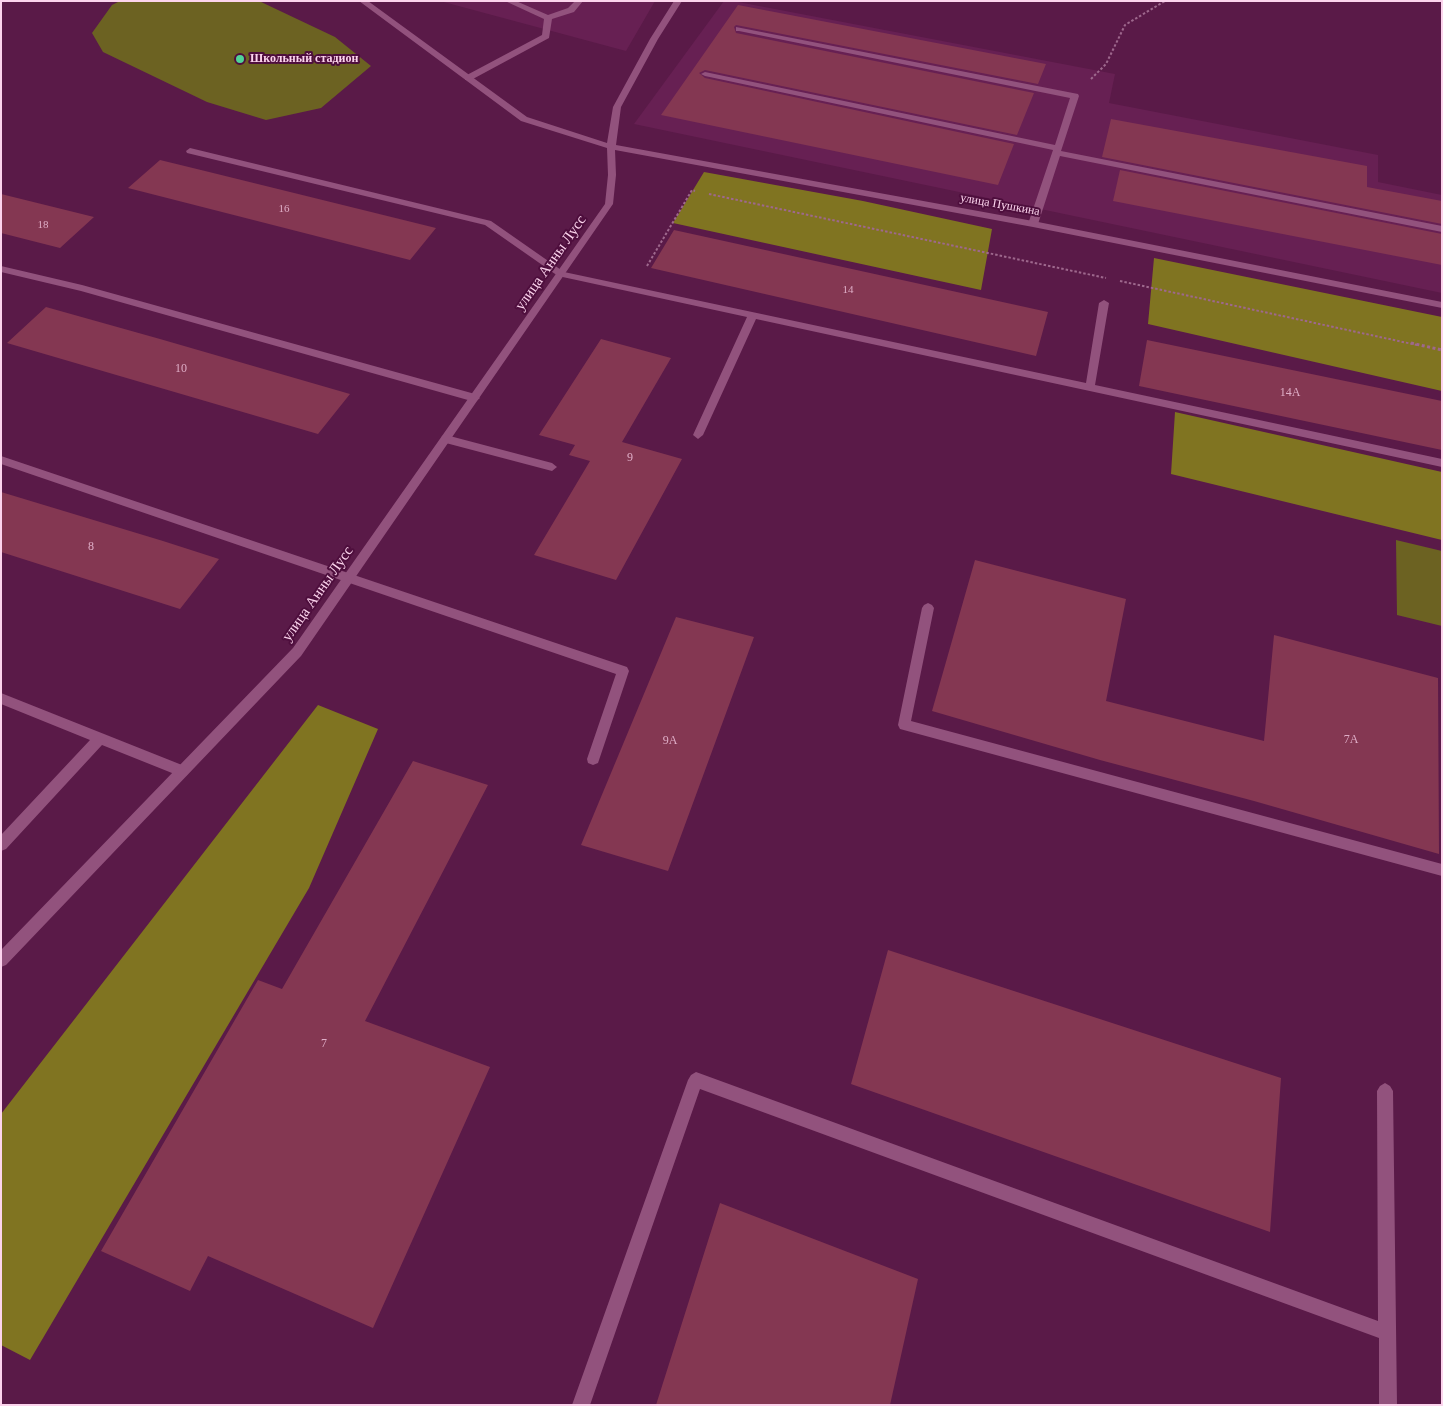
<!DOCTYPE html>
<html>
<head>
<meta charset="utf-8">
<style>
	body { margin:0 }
	#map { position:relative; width:1443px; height:1406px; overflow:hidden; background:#5a1a48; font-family:Georgia,serif }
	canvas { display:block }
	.frame { position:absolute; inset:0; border:2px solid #fcd4ed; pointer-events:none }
</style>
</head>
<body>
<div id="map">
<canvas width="1443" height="1406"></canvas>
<div class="frame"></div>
</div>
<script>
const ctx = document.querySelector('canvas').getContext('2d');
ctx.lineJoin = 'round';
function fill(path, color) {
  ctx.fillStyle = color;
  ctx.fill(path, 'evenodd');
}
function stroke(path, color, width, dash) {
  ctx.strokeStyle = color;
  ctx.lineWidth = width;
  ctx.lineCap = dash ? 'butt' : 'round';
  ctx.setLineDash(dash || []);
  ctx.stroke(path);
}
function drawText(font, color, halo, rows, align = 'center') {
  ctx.font = font + ' Georgia,serif';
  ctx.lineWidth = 4;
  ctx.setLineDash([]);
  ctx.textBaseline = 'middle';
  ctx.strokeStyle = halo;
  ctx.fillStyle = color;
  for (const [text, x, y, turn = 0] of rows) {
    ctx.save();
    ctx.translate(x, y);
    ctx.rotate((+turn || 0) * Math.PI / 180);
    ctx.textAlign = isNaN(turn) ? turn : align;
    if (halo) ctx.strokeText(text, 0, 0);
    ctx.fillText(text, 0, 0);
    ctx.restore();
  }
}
fill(new Path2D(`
	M 440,1 L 655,1 L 626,51 Z
	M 724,1 L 733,1 L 1115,74 L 1109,103 L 1378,155 L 1378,182 L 1442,195 L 1442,293 L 634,124 Z`), '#672053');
fill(new Path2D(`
	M 120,1 L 259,1 L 335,37 L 371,66 L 321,108 L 266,120 L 207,102 L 103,52 L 92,33 L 112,5 Z
	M 1396,540 L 1442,551 L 1442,626 L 1397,615 Z`), '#6c6222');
fill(new Path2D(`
	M 704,172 L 863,201 L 992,229 L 981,290 L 673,223 Z
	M 1154,258 L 1442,317 L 1442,391 L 1148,324 Z
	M 1175,412 L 1442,472 L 1442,540 L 1171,474 Z
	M 318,705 L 378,729 L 309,888 L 30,1360 L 1,1345 L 1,1114 Z`), '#807421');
fill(new Path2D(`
	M 738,5 L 1046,64 L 1038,84 L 736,25 L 734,27 L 736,33 L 1034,93 L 1017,135 L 705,70 L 699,73 L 705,78 L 1014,144 L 998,185 L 661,115 Z
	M 1111,119 L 1367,166 L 1367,187 L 1442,201 L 1442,224 L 1102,157 Z
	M 160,160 L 201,170 L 436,228 L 410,260 L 128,188 Z
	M 1120,170 L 1442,234 L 1442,265 L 1113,201 Z
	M 1,194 L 94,217 L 60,248 L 1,233 Z
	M 674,230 L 1048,312 L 1036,356 L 651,268 Z
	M 46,307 L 160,339 L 350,394 L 318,434 L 7,343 Z
	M 601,339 L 671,358 L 622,442 L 682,459 L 616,580 L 534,555 L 590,461 L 569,455 L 575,445 L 539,435 Z
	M 1147,340 L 1442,401 L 1442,450 L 1139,386 Z
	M 1,492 L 163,541 L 219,559 L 180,609 L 1,552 Z
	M 975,560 L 1126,599 L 1106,701 L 1264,741 L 1274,635 L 1438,678 L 1439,854 L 1254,801 L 1100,760 L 932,711 Z
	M 676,617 L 754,637 L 668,871 L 581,845 Z
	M 413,761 L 488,785 L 365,1021 L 490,1067 L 373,1328 L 208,1256 L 190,1291 L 101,1251 L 258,980 L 282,989 Z
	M 888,950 L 1281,1078 L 1270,1232 L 851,1084 Z
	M 720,1203 L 918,1279 L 890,1405 L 656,1405 Z`), '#843752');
stroke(new Path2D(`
	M 1091,79 L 1106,64 L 1125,25 L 1165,1
	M 709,194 L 1106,278
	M 647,266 L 692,190 L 695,191
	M 1120,281 L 1417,345`), '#9e688d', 2, [2.5, 2]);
stroke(new Path2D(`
	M 1411,343 L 1442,350`), '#9e688d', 3, [3, 2.5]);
fill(new Path2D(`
	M 505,1 L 516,1 L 548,15 L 568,8 L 575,1 L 583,1 L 574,12 L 552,19 L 549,38 L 471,80 L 465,80 L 465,76 L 542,35 L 544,19 Z
	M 736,27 L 1078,94 L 1079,96 L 1061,151 L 1442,226 L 1442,232 L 1060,156 L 1038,224 L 1036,226 L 1030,226 L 1028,224 L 1053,150 L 705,76 L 701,74 L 705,72 L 1055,145 L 1070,98 L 739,31 L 736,31 Z
	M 190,148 L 491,221 L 564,272 L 1086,383 L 1099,303 L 1104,300 L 1109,303 L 1095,385 L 1442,459 L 1442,467 L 756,319 L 703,435 L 698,439 L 693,435 L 747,317 L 558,276 L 485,225 L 187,153 L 186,151 Z
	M 1,266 L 82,285 L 475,394 L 480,398 L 475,402 L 81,291 L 1,272 Z
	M 446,435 L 552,463 L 557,467 L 552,471 L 442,442 L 441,439 L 442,436 Z
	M 1,456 L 627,667 L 629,671 L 598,763 L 593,765 L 588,763 L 587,759 L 616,674 L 1,464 Z
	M 928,603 L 932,605 L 934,608 L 911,721 L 1442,864 L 1442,876 L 900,729 L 898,725 L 922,608 L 924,605 Z
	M 1,693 L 187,767 L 188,771 L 187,775 L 182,777 L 102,745 L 6,849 L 1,851 L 1,835 L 90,740 L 1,704 Z
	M 696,1072 L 1378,1321 L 1377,1091 L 1380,1086 L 1385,1083 L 1390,1086 L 1393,1091 L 1397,1405 L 1379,1405 L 1379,1338 L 700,1089 L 590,1405 L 572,1405 L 688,1080 L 691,1075 Z`), '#92527d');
fill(new Path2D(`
	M 359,1 L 368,1 L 527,117 L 607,143 L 613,107 L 650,39 L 674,1 L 682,1 L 658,39 L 621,107 L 616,145 L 1033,221 L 1442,302 L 1442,308 L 1033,227 L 615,150 L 616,175 L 613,204 L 301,656 L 6,965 L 1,967 L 1,950 L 293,648 L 605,204 L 608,175 L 607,148 L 521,121 Z`), '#92527d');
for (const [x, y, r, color] of [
	[240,59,5,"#50d398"]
]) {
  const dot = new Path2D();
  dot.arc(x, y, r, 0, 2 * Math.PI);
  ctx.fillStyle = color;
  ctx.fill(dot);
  stroke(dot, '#4e0e3d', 2);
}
drawText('11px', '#deadc6', null, [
	["16",284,209],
	["18",43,225],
	["14",848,290]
]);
drawText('bold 12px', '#fcd4ed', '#4e0e3d', [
	["Школьный стадион",250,59]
], 'left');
drawText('12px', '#fcd4ed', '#4e0e3d', [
	["улица Пушкина",1000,205,10]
]);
drawText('12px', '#deadc6', null, [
	["10",181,369],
	["14А",1290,393],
	["9",630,458],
	["8",91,547],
	["7А",1351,740],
	["9А",670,741],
	["7",324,1044]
]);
drawText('15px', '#fcd4ed', '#4e0e3d', [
	["улица Анны Лусс",551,263,-55],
	["улица Анны Лусс",318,594,-55]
]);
</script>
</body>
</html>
